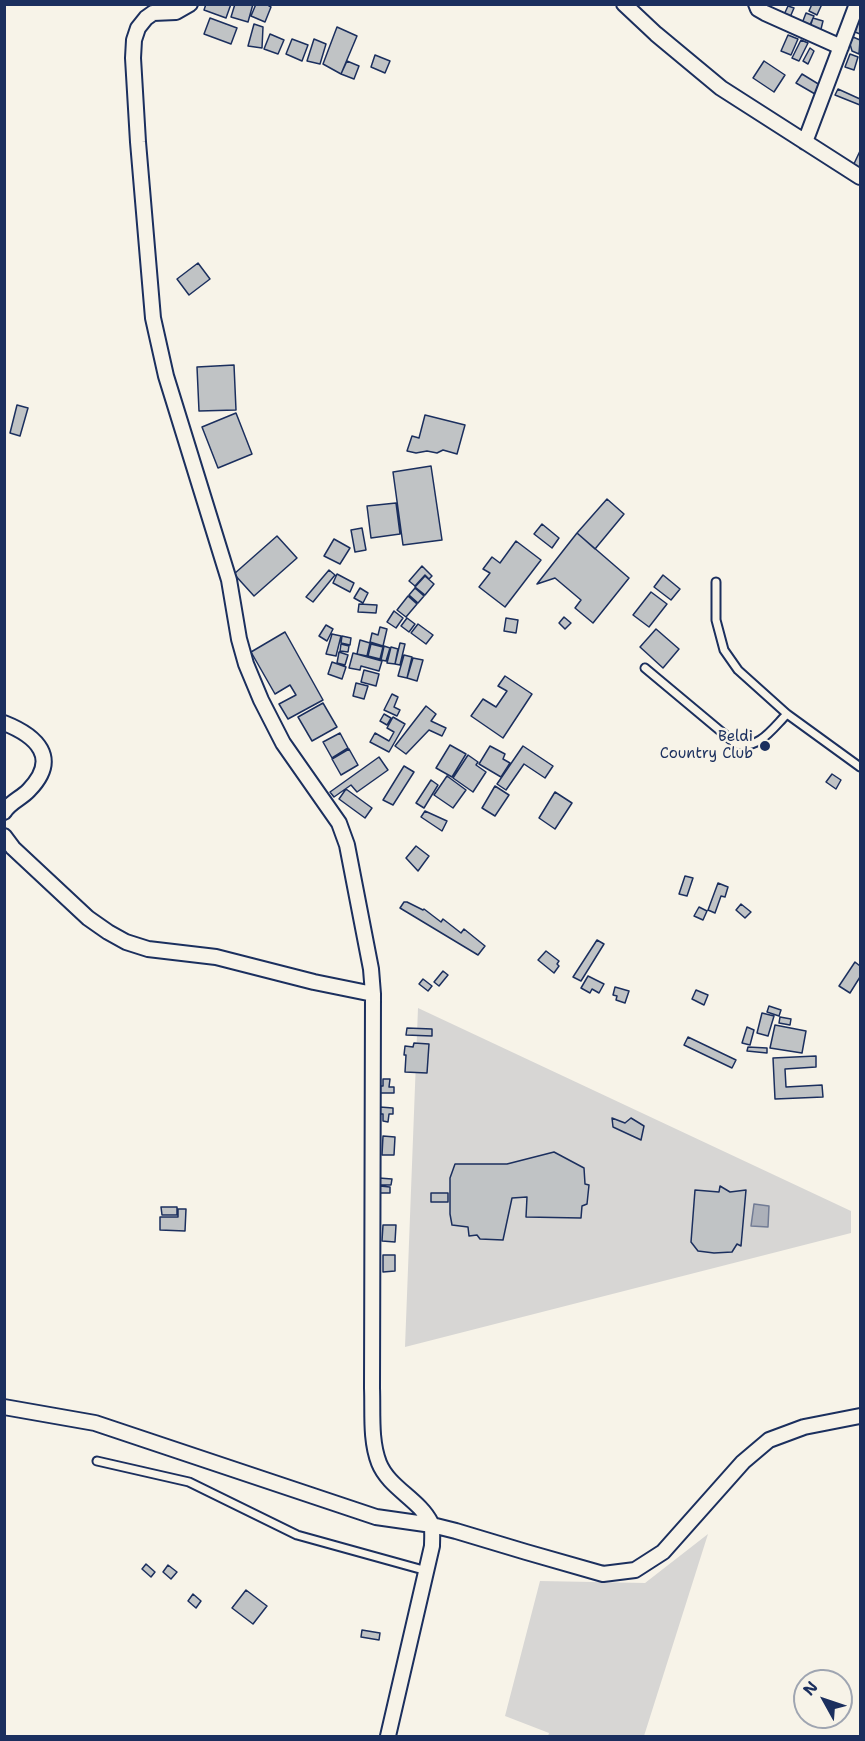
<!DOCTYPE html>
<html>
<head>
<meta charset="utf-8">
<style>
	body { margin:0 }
	#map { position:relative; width:865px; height:1741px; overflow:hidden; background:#f7f3e8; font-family:"Shantell Sans",sans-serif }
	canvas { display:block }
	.frame { position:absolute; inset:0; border:6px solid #1b2f5e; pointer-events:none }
	.north { position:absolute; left:793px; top:1669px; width:60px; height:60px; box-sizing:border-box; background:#f7f3e8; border:2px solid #9fa5b1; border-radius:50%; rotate:310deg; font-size:16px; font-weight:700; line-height:24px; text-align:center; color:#1b2f5e }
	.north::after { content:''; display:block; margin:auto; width:21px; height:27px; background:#1b2f5e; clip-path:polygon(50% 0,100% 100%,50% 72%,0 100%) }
</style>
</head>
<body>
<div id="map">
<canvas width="865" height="1741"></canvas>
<div class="frame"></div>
<div class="north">N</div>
</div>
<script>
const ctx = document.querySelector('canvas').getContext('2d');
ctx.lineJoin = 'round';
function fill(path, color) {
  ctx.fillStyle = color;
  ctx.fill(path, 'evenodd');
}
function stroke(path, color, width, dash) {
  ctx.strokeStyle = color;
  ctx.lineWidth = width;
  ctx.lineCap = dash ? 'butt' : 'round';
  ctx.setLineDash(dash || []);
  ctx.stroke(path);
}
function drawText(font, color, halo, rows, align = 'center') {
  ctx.font = font + ' "Shantell Sans",sans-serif';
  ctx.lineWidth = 5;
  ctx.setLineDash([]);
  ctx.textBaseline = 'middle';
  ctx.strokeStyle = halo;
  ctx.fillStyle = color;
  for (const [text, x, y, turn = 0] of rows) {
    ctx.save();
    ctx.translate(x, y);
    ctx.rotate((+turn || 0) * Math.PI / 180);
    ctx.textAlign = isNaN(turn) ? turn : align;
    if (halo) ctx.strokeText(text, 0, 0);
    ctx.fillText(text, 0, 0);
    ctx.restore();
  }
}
fill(new Path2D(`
	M 418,1008 L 851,1211 L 851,1233 L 405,1347 Z
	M 708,1534 L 644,1736 L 548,1736 L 549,1733 L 505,1716 L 540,1581 L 645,1583 Z`), '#d7d6d4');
const water = new Path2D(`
	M 754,1204 L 769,1206 L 768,1227 L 751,1226 Z`);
fill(water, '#acb0b9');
stroke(water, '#727c95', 1.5);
const building = new Path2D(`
	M 206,4 L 231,4 L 226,18 L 204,10 Z
	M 235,4 L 253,4 L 248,22 L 231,17 Z
	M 256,4 L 266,4 L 271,7 L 265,22 L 251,16 Z
	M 812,4 L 822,4 L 817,15 L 809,11 Z
	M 788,6 L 794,8 L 788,22 L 782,19 Z
	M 806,13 L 814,16 L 808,29 L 801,26 Z
	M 860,14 L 860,34 L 855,32 Z
	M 210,18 L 237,28 L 231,44 L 204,34 Z
	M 813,18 L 823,21 L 820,33 L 809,30 Z
	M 254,24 L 263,27 L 262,48 L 248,46 Z
	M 337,27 L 357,36 L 341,74 L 323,64 Z
	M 270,34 L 284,40 L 278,54 L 264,49 Z
	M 788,35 L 798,39 L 791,55 L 781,51 Z
	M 853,37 L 860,40 L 859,54 L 852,51 L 850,44 Z
	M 292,39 L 308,45 L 302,61 L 286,54 Z
	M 314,39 L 326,44 L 320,64 L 307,61 Z
	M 801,40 L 808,43 L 799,61 L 792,58 Z
	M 810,48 L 814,51 L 808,64 L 803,61 Z
	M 850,54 L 858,57 L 854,70 L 845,67 Z
	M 375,55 L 390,61 L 385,73 L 371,67 Z
	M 347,61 L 359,66 L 354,79 L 341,74 Z
	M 764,61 L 785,75 L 774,92 L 753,78 Z
	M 802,74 L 820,85 L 815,94 L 796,83 Z
	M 838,89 L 860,99 L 860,105 L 835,95 Z
	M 860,151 L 860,172 L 852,168 Z
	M 198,263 L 210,279 L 189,295 L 177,279 Z
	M 234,365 L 236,410 L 199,411 L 197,367 Z
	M 17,405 L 28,408 L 20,436 L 10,433 Z
	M 236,413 L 252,454 L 218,468 L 202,427 Z
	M 425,415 L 465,425 L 457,454 L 443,450 L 437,453 L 427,451 L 416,453 L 407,451 L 412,436 L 419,438 Z
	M 431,466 L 442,540 L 403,545 L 393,472 Z
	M 607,499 L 624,514 L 595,549 L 577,533 Z
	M 396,503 L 400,534 L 371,538 L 367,506 Z
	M 542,524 L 559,538 L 552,548 L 534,534 Z
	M 362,528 L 366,550 L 355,552 L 351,530 Z
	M 577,533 L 629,578 L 593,623 L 575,608 L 581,600 L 555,578 L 537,584 Z
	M 277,536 L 297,558 L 254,596 L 234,574 Z
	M 334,539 L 350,548 L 340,564 L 324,556 Z
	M 516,541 L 541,560 L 505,607 L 479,587 L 490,573 L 483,569 L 492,557 L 500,563 Z
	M 422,566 L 432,576 L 429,579 L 425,575 L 415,586 L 409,581 Z
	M 329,570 L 335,575 L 313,602 L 306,597 Z
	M 337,574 L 354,583 L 350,592 L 333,583 Z
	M 663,575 L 680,589 L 671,600 L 654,587 Z
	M 425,576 L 434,584 L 425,595 L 415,587 Z
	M 360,588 L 368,593 L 363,603 L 354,598 Z
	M 415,588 L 424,596 L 418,603 L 409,595 Z
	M 651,592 L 667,604 L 649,627 L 633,615 Z
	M 408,596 L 417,604 L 406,617 L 397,610 Z
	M 359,604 L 377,605 L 376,613 L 358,612 Z
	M 394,611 L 403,618 L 396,628 L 387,622 Z
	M 564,617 L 571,623 L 565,629 L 559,623 Z
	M 407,618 L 415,624 L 409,632 L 401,626 Z
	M 506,618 L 518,620 L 516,633 L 504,631 Z
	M 418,624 L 433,635 L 426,644 L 411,633 Z
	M 326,625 L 333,629 L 327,641 L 319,636 Z
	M 380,627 L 387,629 L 383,646 L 370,642 L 372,633 L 378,635 Z
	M 656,629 L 679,649 L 663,668 L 640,647 Z
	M 285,632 L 323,700 L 288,719 L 279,704 L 296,695 L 290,685 L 275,694 L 251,652 Z
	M 332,634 L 341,636 L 336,656 L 326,654 Z
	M 342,636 L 351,638 L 350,645 L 341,643 Z
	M 360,640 L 370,643 L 367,656 L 357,654 Z
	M 400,643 L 405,644 L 400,665 L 395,664 Z
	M 341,644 L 349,646 L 348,652 L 340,651 Z
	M 371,644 L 383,647 L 380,659 L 368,656 Z
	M 384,646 L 390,648 L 386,661 L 381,660 Z
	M 391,647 L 398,649 L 395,664 L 387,663 Z
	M 339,652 L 348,655 L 345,665 L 337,663 Z
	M 353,653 L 382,661 L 379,671 L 361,666 L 360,670 L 349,668 Z
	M 404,655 L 412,657 L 407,678 L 398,676 Z
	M 413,658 L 423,660 L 417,681 L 407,678 Z
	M 332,662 L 346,667 L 342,679 L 328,674 Z
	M 364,670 L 379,674 L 376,686 L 361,682 Z
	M 505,676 L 532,694 L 503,738 L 471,716 L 483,699 L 496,707 L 507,691 L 498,686 Z
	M 356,683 L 368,686 L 364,699 L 353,696 Z
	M 392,694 L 398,697 L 394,707 L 400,710 L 397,716 L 384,710 Z
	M 323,703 L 337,727 L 312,741 L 298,717 Z
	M 426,706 L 436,714 L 431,721 L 446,728 L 442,736 L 429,730 L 406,754 L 395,746 Z
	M 384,714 L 391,718 L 387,725 L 380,721 Z
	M 393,717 L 405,724 L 389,752 L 370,742 L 375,733 L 389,741 L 394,732 L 387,728 Z
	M 340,733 L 348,748 L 332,758 L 323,742 Z
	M 450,745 L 466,754 L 452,777 L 436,768 Z
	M 490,746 L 505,754 L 503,759 L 510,763 L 501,777 L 479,764 Z
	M 523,746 L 553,766 L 545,778 L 524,764 L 506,790 L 497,784 Z
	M 349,749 L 358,765 L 341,775 L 332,759 Z
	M 468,755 L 478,762 L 476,765 L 486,772 L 473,792 L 453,778 Z
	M 379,757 L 388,770 L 357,792 L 351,785 L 334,797 L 330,792 Z
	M 404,766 L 414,772 L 393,805 L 383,800 Z
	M 832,774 L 841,780 L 836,789 L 826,782 Z
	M 447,776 L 466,790 L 453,808 L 434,795 Z
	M 431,780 L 438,785 L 424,808 L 416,803 Z
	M 495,786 L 509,795 L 495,816 L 482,808 Z
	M 346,789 L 372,808 L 365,818 L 339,799 Z
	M 555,792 L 572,803 L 555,829 L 539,818 Z
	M 425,811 L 447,821 L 442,831 L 421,817 Z
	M 416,846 L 429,856 L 418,871 L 406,858 Z
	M 685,876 L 693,878 L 687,896 L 679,894 Z
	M 718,883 L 728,887 L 725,897 L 721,896 L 715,913 L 708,910 Z
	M 404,902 L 407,902 L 423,910 L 424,909 L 441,922 L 443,919 L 461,933 L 464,929 L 485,946 L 478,955 L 400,908 Z
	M 741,904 L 751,912 L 745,918 L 736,910 Z
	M 699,907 L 707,911 L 703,920 L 694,916 Z
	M 597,940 L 604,944 L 581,981 L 573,977 Z
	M 546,951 L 559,961 L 557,964 L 559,966 L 554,973 L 538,960 Z
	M 855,962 L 860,966 L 860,977 L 850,993 L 839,986 Z
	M 443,971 L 448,975 L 439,986 L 434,982 Z
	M 588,976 L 604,984 L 599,993 L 592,989 L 590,993 L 581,988 Z
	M 423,979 L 432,986 L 428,991 L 419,984 Z
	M 615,987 L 629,991 L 625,1003 L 616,1000 L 617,996 L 613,995 Z
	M 696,990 L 708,995 L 704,1005 L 692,999 Z
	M 769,1006 L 781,1010 L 779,1016 L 767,1012 Z
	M 762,1013 L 774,1016 L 768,1036 L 757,1033 Z
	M 780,1017 L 791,1019 L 790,1025 L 779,1023 Z
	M 775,1025 L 806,1031 L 802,1053 L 770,1048 Z
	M 747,1027 L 754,1030 L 750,1045 L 742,1043 Z
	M 407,1028 L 432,1029 L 432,1036 L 406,1035 Z
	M 688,1037 L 736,1060 L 732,1068 L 684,1045 Z
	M 414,1043 L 429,1044 L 427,1073 L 405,1072 L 406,1055 L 404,1055 L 405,1046 L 413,1047 Z
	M 748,1047 L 767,1048 L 767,1053 L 747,1051 Z
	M 816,1056 L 816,1067 L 785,1069 L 786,1087 L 822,1085 L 823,1097 L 775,1099 L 773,1058 Z
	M 383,1079 L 390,1079 L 389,1087 L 394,1087 L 394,1093 L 379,1093 L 380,1086 L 383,1086 Z
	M 380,1107 L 393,1108 L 393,1114 L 389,1114 L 388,1122 L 383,1121 L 383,1114 L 379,1114 Z
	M 612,1118 L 625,1123 L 631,1118 L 644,1126 L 641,1140 L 613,1127 Z
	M 383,1136 L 395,1137 L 394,1155 L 382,1155 Z
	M 554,1152 L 584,1168 L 585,1184 L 589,1185 L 587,1204 L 582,1206 L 581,1218 L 526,1217 L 527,1197 L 512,1198 L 503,1240 L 480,1239 L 477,1235 L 469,1236 L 468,1227 L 452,1225 L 450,1214 L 450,1178 L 455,1164 L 507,1164 Z
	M 379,1178 L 392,1179 L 391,1185 L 378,1185 Z
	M 380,1186 L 390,1187 L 390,1193 L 380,1193 Z
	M 720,1186 L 730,1192 L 746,1190 L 741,1246 L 737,1244 L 732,1252 L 714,1253 L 698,1251 L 691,1242 L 695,1190 L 719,1192 Z
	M 431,1193 L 448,1193 L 448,1202 L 431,1202 Z
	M 161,1207 L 177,1207 L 177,1215 L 162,1215 Z
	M 178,1209 L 186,1209 L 185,1231 L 160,1230 L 160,1217 L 178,1217 Z
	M 383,1225 L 396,1225 L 395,1242 L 382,1241 Z
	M 383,1255 L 395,1255 L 395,1271 L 383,1272 Z
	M 146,1564 L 155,1572 L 151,1577 L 142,1569 Z
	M 168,1565 L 177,1572 L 171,1579 L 163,1572 Z
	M 246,1590 L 267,1606 L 253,1624 L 232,1608 Z
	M 193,1594 L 201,1601 L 196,1608 L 188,1601 Z
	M 362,1630 L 380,1633 L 379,1640 L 361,1637 Z`);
fill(building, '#c0c3c5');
stroke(building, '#1b2f5e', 1.5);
const service = new Path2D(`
	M 716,582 L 716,620 L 724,650 L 738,670 L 787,714 L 860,767
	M 645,668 L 736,744 C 759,750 772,729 787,714
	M 97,1461 L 189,1482 L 297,1535 L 427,1571`);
const minor = new Path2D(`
	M 190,4 L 176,12 L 153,13 L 146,18 L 138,28 L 134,40 L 133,58 L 138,142 L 153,318 L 166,376 L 229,580 L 239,639 L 246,664 L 261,700 L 283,743 L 339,823 L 347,845 L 371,969 L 373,994 L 372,1388 C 373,1412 370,1440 379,1463 C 389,1488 419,1499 431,1523 C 433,1529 432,1540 432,1546 L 388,1736
	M 624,4 L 656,34 L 721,88 L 860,177
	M 756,4 L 758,9 L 765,13 L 841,47
	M 805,142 L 857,4
	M 4,723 C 37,736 60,758 29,790 C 22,798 10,802 4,812
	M 4,836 L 13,848 L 88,918 L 108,932 L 126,942 L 148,949 L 216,957 L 314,982 L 373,994
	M 4,1407 L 95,1423 L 376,1517 L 432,1525 L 456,1531 L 526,1552 L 603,1574 L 635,1570 L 663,1552 L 743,1462 L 769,1440 L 804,1427 L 860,1416`);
stroke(service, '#1b2f5e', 11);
stroke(minor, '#1b2f5e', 18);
stroke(service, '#f7f3e8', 7);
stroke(minor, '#f7f3e8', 14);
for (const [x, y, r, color] of [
	[765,746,6,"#1b2f5e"]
]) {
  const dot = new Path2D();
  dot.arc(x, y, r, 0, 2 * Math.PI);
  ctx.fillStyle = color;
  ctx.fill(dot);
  stroke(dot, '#f7f3e8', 2);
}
drawText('15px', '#1b2f5e', '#f7f3e8', [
	["Beldi",753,737],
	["Country Club",753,754]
], 'right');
</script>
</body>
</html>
